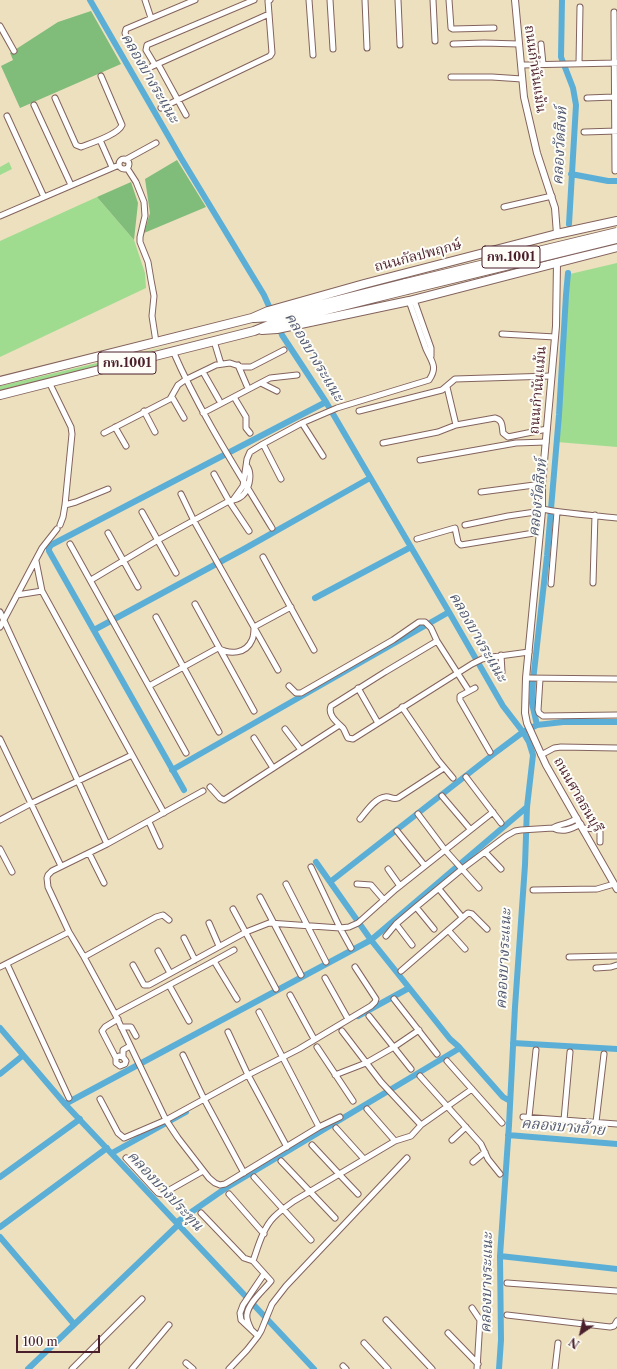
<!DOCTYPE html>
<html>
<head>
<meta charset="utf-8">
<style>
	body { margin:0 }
	#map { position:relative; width:617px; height:1369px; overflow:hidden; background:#ede0be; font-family:"Libre Caslon Text",serif }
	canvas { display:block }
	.north { position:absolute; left:561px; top:1313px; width:40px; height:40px; -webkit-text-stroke:3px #fdfcf7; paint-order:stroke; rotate:214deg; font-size:11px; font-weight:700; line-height:16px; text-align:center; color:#4a1f2b }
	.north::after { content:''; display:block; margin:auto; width:14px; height:18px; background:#4a1f2b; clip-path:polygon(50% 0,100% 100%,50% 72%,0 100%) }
	.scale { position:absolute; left:16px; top:1335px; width:84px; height:18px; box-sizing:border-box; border:2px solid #4a1f2b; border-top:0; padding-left:5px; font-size:12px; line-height:14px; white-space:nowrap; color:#4a1f2b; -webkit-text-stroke:3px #fdfcf7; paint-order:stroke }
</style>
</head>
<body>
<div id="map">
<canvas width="617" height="1369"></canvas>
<div class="north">N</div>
<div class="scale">100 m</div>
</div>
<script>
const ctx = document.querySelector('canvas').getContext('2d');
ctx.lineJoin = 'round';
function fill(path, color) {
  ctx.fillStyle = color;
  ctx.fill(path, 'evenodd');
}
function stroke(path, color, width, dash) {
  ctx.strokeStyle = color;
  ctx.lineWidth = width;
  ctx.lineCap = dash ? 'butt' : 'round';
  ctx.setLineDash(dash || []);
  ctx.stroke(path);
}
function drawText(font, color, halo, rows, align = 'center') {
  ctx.font = font + ' "Libre Caslon Text","Noto Serif Thai",serif';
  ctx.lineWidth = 4;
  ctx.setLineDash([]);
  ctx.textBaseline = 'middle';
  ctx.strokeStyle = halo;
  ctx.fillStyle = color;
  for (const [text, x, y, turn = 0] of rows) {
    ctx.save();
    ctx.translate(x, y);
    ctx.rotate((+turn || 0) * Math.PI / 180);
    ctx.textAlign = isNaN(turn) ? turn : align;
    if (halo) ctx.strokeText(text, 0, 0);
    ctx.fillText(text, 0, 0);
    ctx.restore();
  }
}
fill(new Path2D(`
	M 9,162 L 12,169 L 0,175 L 0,167 Z
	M 97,197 L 134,240 L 145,273 L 146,288 L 0,357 L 0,241 Z
	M 617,263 L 617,447 L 557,442 L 570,274 Z
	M 169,346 L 81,370 L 0,390 L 0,386 Z`), '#a0dc90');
fill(new Path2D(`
	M 91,11 L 121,64 L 20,108 L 1,66 L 13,60 L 10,53 L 58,22 Z
	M 177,160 L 206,207 L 144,233 L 150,213 L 145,179 Z
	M 131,182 L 138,203 L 134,240 L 97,197 Z`), '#80bc7a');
stroke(new Path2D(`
	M 90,0 L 181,158 L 264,295 L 272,313
	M 562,0 L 561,57 L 573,88 L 576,105 L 569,224
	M 571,174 L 608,181 L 617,181
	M 278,325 L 282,335 L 326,402 L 449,612 L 503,706 L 523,732 L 529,742 L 533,755 L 527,807 L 525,865 L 515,1007 L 509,1125 L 500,1256 L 501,1340 L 499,1369
	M 315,598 L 411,547
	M 94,630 L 244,549 L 370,478
	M 537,725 L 532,703 L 533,681 L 547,556 L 559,415 L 566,295 L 568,273
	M 172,770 L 449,612
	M 184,790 L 49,551 L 49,548 L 51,545 L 326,402
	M 316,862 L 371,940 L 450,1039 L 458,1046 L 503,1097 L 510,1101
	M 330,882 L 491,756 L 523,732 L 537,725 L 563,722 L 617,722
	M 358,1016 L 409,988
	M 0,1028 L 65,1104 L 314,1369
	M 513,1043 L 617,1049
	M 0,1074 L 21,1057
	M 65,1104 L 371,940 L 527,807
	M 508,1135 L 617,1144
	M 112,1153 L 186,1112
	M 0,1177 L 80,1119
	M 177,1222 L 226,1188 L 460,1048
	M 0,1227 L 107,1148
	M 0,1237 L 74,1324
	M 500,1256 L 617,1269
	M 28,1369 L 179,1224`), '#5bafd7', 6);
const minor = new Path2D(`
	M 145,0 L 151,18
	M 309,0 L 313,55
	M 330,0 L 333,49
	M 365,0 L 367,48
	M 398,0 L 400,45
	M 433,0 L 435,41
	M 449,0 L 451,28 L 453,29 L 494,28
	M 614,12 L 615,171
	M 0,26 L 14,51
	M 128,41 L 125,33 L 126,29 L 195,0
	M 453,44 L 484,43 L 519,44
	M 541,44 L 543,64
	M 579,63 L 580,7
	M 158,64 L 186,115
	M 155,65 L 146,50 L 147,45 L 254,0
	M 521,65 L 617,63
	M 144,70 L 269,14
	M 451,77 L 492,77 L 522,79
	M 55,98 L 76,145 L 81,147 C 91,143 118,135 122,125 L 101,76
	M 587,98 L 614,97
	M 34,105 L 71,185
	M 161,108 L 270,56 L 272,53 L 268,1 L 270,0
	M 7,116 L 44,197
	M 584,132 L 617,131
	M 100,140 L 112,167
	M119 164a5 5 0 1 1 10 0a5 5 0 1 1-10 0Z
	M 125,160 L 156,143
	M 127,168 L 136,182 L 144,202 L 145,216 L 140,237 L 140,242 L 148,262 L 151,280 L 154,296 L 152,316 L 156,342
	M 504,207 L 552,196
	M 0,216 L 119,165
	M 414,300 L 431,348 L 431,356
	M 502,334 L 555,337
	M 214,341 L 221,364
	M 173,351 C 200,413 237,470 272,528
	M 238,365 L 247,386
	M 203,372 L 219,400
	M 49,382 L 71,427 L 72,434 L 65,505 L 63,517 L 60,525
	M 261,383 L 277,391
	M 447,387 L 456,425
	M 172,397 L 184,418
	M 234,397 L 246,417 L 246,428 L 250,433
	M 144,411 L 155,432
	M 359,411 L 442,390 L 455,379 L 551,376
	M 203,413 L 270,378 L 297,375
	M 302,423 L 323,456
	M 115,427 L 126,446
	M 104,433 L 170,399 L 178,385 L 185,380 L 216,365 L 230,363 L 242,367 L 251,367 L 284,350
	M 383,443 L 438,432 L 456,425 L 495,418 C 503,420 502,426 503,433 L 508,437 L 547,429
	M 263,444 L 281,479
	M 420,460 L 516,443 L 546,442
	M 214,474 L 229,501 L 249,531
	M 481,492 L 542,484
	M 181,494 L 194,521 L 278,670
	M 233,500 L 243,486 L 247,459 L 250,452 L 263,444 L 302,423 L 337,408 L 429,380 C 438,367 432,362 426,349 L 409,301
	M 65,505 L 76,502 L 108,489
	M 542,509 C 567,514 592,515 617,518
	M 142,512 L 176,573
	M 465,525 L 508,516 L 542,511
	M 108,533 L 138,587
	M 417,539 L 455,528 L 458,542 L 461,545 L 540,532
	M 70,544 L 186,753
	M 263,557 L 314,650
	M 36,561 L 42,591 L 164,813
	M 91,580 L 158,540 L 229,501 C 232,500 236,500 239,498 C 249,493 253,475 247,466
	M 593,583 L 595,515
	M 551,584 L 557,512
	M 17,595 L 42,591
	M 195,604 L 254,711
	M 0,612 L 107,844
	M 156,617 L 219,732
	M 0,627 L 42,548 L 57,529
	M 437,641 L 385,672 L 331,706 C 327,715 338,723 343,728 C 345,731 346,735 348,738 L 353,739 L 472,664 L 482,659 L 492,657 L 529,652
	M 501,655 L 502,672
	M 526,678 L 617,679
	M 540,679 L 538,710 L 539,713 L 543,716 L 617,715
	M 149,686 L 218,648 C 230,655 246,654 252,640 C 254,636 254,631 254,627 L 291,607
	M 289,686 L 296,693 L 301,693 L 393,640 L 419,622 L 425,622 L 431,628 L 437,641 L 469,691
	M 358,688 L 378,723
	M 475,688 L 460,696 L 460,700 L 490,752
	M 402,707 L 438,760 L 453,778
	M 285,729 L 301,750
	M 254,738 L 273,768
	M 0,739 L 61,866
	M 541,755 L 554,748 L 561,747 L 617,748
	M 466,777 L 501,823
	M 210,787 L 220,798 L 224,800 L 338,726
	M 203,791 L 107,844 L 52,871 L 48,875 L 47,878 L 48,887 L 69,932 L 84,957 L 115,1014 L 166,1120 L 178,1138 L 209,1178 L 215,1183 L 220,1185 L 225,1184 L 319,1127 L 340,1117
	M 442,796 L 470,829
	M 418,814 L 445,850 L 479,888
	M 360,819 C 366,812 375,798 385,797 C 390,796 392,800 398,798 L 444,768
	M 0,820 L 30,804 L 132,755
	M 149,822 L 160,846
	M 553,828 C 563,833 571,829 581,824
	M 583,828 L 598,829 L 600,832 L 600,842
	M 397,831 L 425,866
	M 0,849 L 12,872
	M 485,852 L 501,869
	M 89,853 L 104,883
	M 311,867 L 340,928 L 351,948
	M 388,869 L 400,886
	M 286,884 L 326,962
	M 357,884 L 371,885 L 384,900
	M 439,889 L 462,917
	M 533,890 L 597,889 L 614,884
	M 260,897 L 301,975
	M 416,907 L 434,929
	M 233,909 L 276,989
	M 209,923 L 219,946
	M 396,924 L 412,945
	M 448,930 L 465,949
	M 386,936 L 396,924 L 416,907 L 462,869 L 506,836 L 515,831 L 521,830 L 553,828 C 560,823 569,825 577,818
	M 184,938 L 195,960
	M 158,951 L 170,973
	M 84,957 L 156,917 L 163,915 L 169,920
	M 569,957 L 617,956
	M 214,961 L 234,950
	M 7,964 L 69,1098
	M 133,965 L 144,985 L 149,985 L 246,932 L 269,923 L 340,928 L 349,927 L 358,923 L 396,889 L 493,812
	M 0,967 L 69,932
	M 596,968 L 611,967 L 617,965
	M 401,971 L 468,913 L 472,914 L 487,929
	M 325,978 L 348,1019
	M 169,985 L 189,1021
	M 290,995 L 314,1039
	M 394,999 L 437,1054
	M 259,1012 L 319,1127
	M 115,1014 L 214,961 L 237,999
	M 369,1016 L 411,1069
	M 121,1027 L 131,1027 L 136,1036
	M 342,1031 L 381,1082 L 421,1125
	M 228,1032 L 248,1075 L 287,1147
	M 317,1047 L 353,1101
	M 183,1055 L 204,1099 L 244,1173
	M 123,1057 L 123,1050 L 130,1046
	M 116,1058 L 119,1056 L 123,1057 L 126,1061 L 125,1064 L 120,1066 L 116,1063 L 116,1058 L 102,1031 L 105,1027 L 118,1019
	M 447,1061 L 502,1123
	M 335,1075 L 366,1063 L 394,1047 L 419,1030
	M 420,1076 L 481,1144 L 488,1159 L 500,1174
	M 100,1099 L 118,1133 L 124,1138 L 166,1120 L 248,1075 L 299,1049 L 371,1006 L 375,1002 L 376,999 L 355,967
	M 367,1109 L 395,1141
	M 523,1117 L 617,1124
	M 529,1117 L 536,1050
	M 564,1120 L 570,1052
	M 596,1122 L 604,1054
	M 336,1128 L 364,1159
	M 452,1140 L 466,1127
	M 312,1145 L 339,1174 L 358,1194
	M 126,1158 L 158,1193 L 162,1194 L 166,1192 L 203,1171
	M 281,1161 L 335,1218
	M 473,1162 L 485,1152
	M 254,1177 L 311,1240
	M 229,1194 L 264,1234
	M 201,1213 L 244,1258 L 253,1261
	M 253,1261 C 258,1247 263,1228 274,1217 C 280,1211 287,1206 294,1201 L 395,1141 L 411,1136 L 421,1125 L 472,1089
	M 507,1283 L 617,1291
	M 472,1308 L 480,1320 L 477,1369
	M 507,1315 L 610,1327 L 614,1326 L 617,1321
	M 386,1320 L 432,1369
	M 251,1329 C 249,1325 246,1319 247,1314 C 249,1302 264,1290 271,1281 L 253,1261
	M 448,1333 L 478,1364
	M 258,1336 L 261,1331 L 272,1304 L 286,1286 L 407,1158
	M 364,1343 L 388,1369
	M 186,1363 L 193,1369
	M 343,1366 L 346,1369
	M 72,1369 L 142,1299
	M 132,1369 L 169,1325
	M 229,1369 L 247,1350 L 258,1336 L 241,1320 L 240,1313 L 243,1305 L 264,1274
	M 555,1369 L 558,1343`);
const tertiary = new Path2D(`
	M 515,0 L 524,97 L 537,153 L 555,208 L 557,234
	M 557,263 L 556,326 L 542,484 L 542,511 L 526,678 L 525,713 L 527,723 L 546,765 L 617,889`);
const primary = new Path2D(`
	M 255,318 L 271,317 L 406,283
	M 262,330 L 277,329 L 409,301 L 617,247
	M 0,381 L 252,318 L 268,311 L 364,284 L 557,234 L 617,221
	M 0,395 L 254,331 L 274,323 L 407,290`);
stroke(minor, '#83635e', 7);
stroke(tertiary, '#83635e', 8);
stroke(primary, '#83635e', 10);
stroke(minor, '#fff', 5);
stroke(tertiary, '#fff', 6);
stroke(primary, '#fff', 8);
const primaryBridge = new Path2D(`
	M 406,283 L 617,232
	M 407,290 L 617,239`);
stroke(primaryBridge, '#83635e', 10, []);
stroke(primaryBridge, '#fff', 8);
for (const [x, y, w] of [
	[511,257,58],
	[127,363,58]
]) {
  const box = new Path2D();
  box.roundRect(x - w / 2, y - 11, w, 22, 3);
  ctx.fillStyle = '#fdfcf7';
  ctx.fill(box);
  stroke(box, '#4a1f2b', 1);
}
drawText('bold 13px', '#4a1f2b', null, [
	["กท.1001",511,257],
	["กท.1001",127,363]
]);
drawText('14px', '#4a1f2b', '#fdfcf7', [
	["ถนนกำนันแม้น",535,69,82],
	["ถนนกัลปพฤกษ์",418,256,-15],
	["ถนนกำนันแม้น",538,390,-85],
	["ถนนศาลธนบุรี",578,795,60]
]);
drawText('italic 15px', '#515970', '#fdfcf7', [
	["คลองบางระแนะ",150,78,60],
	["คลองวัดสิงห์",560,146,-87],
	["คลองบางระแนะ",314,357,59],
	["คลองวัดสิงห์",538,498,-84],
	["คลองบางระแนะ",478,637,60],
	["คลองบางระแนะ",504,959,-87],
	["คลองบางอ้าย",563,1127,5],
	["คลองบางประทุน",165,1191,47],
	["คลองบางระแนะ",487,1283,-89]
]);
</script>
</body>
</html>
